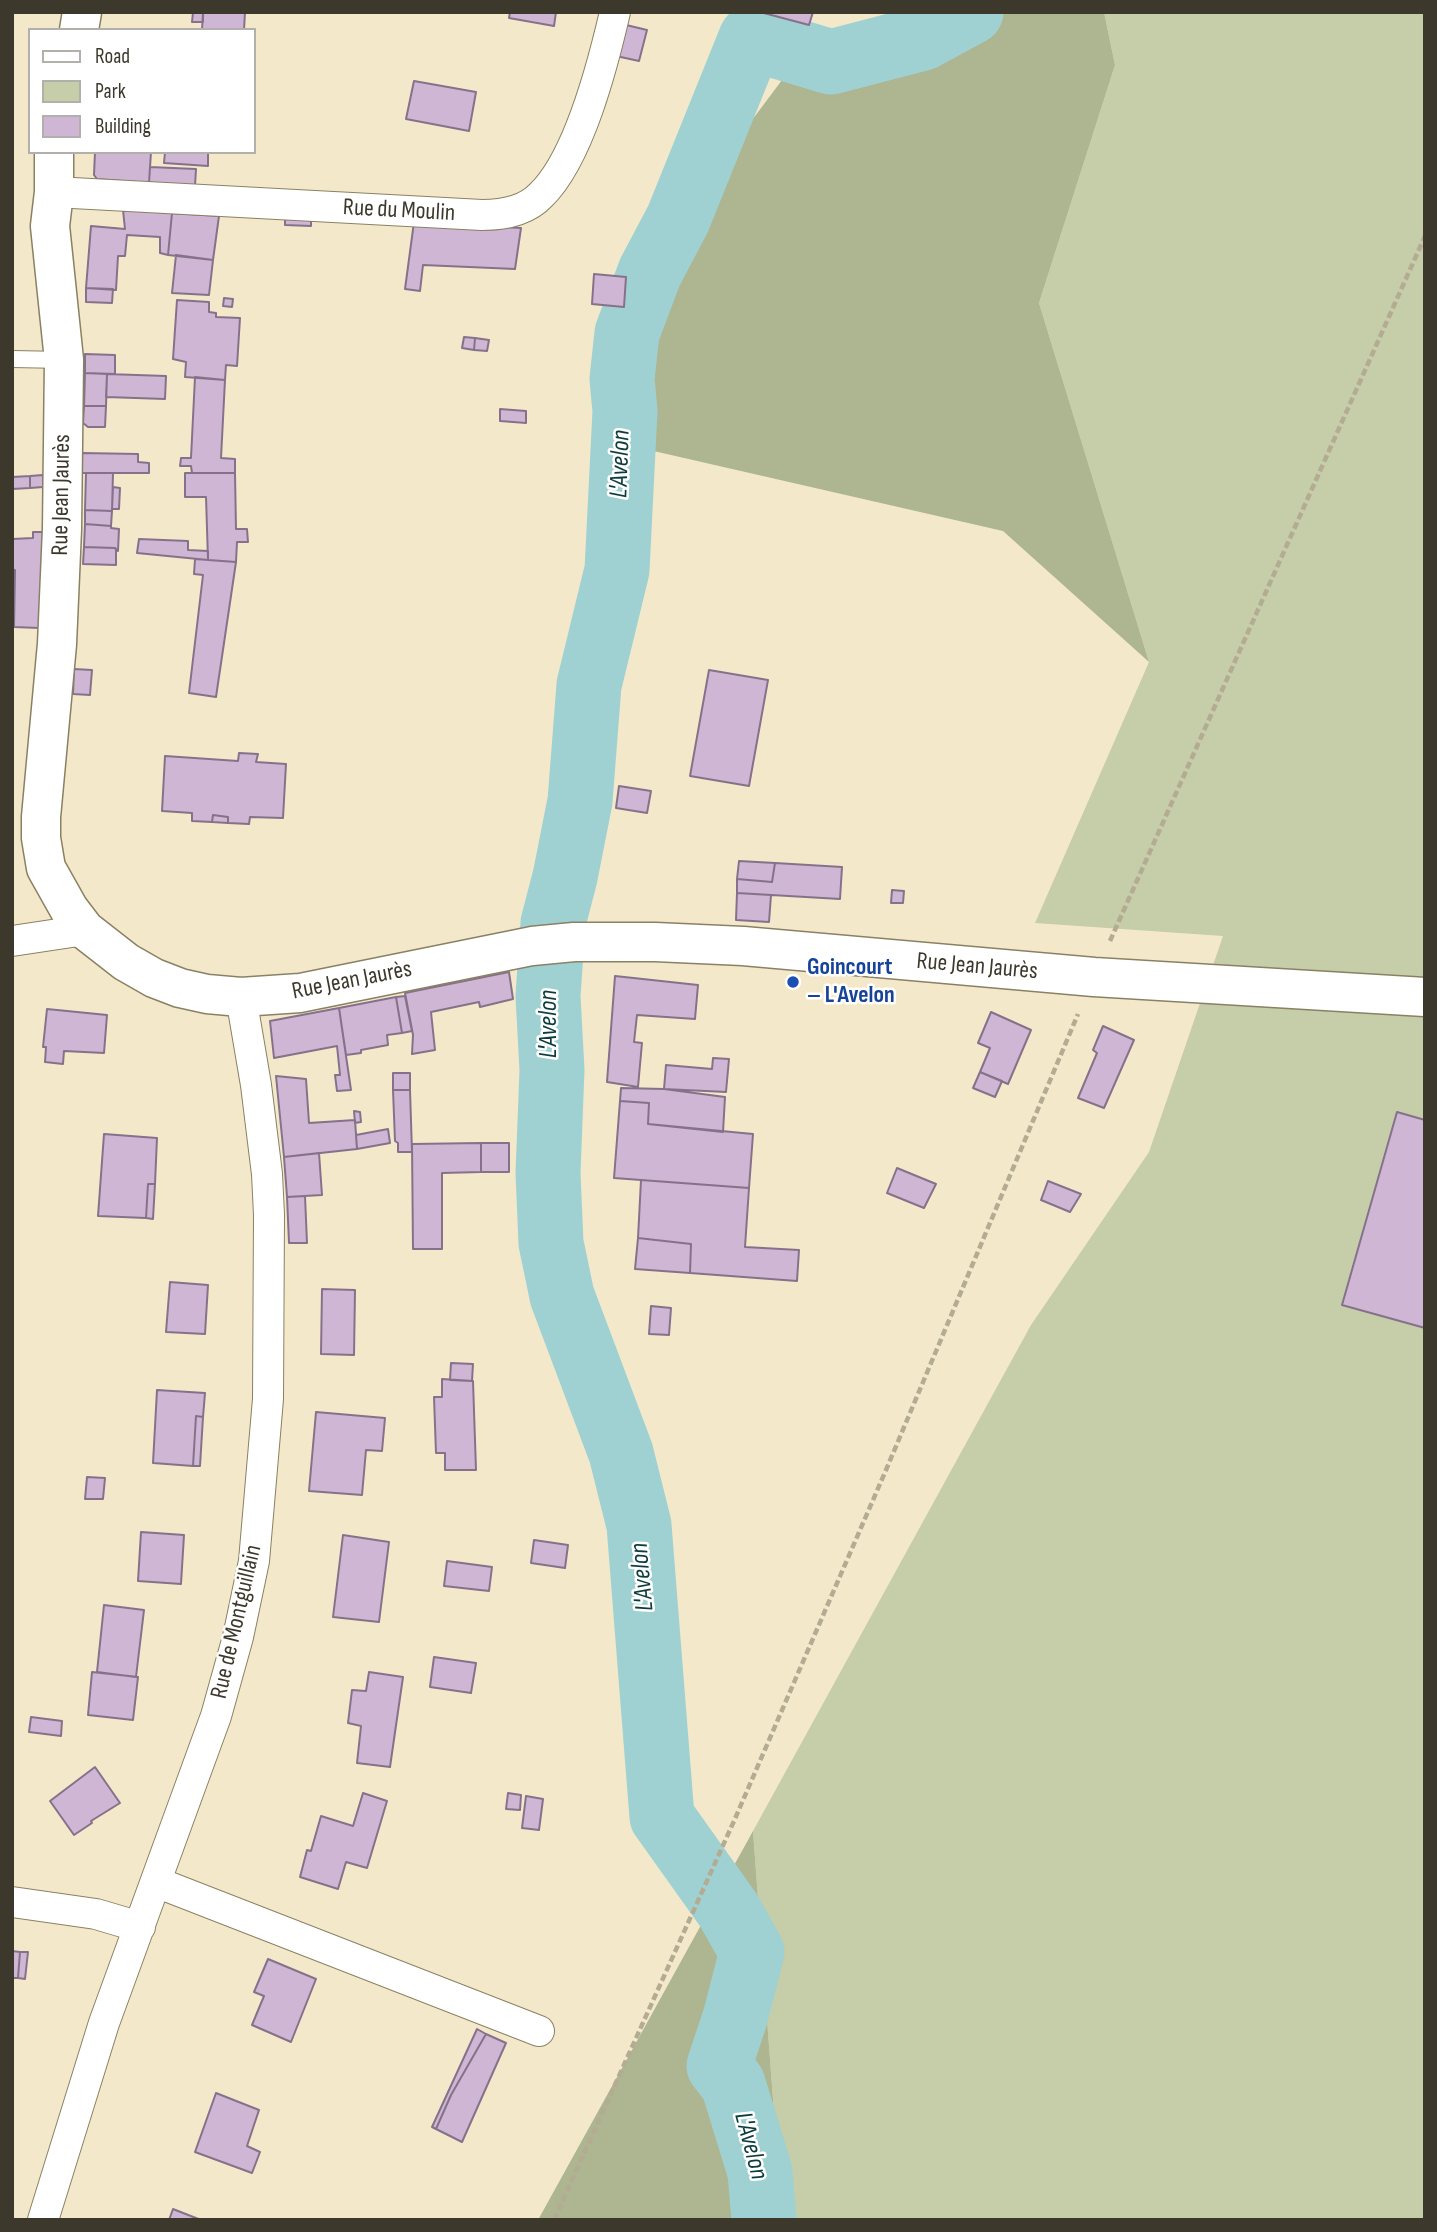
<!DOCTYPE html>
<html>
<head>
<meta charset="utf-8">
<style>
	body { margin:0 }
	#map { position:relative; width:1437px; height:2232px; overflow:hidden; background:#f3e9ca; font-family:"Sofia Sans Condensed",sans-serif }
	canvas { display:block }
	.frame { position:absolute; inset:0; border:14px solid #3c392c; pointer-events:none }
	.legend { position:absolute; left:28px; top:28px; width:228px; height:126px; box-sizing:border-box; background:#fff; border:2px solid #b1b0ab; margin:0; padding:9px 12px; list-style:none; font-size:21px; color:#3c392c }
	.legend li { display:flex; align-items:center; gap:14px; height:35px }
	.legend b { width:35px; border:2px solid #b1b0ab }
</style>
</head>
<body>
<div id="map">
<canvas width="1437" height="2232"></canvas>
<div class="frame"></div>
<ul class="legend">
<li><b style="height:9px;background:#fff"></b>Road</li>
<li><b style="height:19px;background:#c5cda9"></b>Park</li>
<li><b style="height:19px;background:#cfb6d4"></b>Building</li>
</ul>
</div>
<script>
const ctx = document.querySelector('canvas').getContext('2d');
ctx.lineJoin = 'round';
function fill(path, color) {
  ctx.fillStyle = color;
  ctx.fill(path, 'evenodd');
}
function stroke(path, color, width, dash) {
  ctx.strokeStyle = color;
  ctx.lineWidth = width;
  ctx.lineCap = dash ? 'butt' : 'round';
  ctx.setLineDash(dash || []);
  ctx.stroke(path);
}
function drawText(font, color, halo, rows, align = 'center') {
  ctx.font = font + ' "Sofia Sans Condensed",sans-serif';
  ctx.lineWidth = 5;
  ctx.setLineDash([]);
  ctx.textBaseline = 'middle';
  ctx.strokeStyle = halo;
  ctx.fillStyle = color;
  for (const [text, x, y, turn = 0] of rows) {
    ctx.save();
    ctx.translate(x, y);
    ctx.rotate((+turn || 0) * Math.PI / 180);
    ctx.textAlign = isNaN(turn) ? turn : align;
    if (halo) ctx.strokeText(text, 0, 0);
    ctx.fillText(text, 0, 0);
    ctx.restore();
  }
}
fill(new Path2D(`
	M 1104,12 L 1425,12 L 1425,2220 L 782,2220 L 753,1831 L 1031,1325 L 1149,1152 L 1223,936 L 1035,923 L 1149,662 L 1039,303 L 1115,65 Z`), '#c5cda9');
fill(new Path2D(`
	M 913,12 L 1104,12 L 1115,65 L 1039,303 L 1149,662 L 1003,531 L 623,444 L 678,219 L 788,72 Z
	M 753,1831 L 782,2220 L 538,2220 Z`), '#adb591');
stroke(new Path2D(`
	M 764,2220 L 760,2172 L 733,2084 L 719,2066 L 735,2018 L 752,1952 L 729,1911 L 662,1817 L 639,1525 L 621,1453 L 562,1296 L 551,1243 L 548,1173 L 552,1070 L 548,996 L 553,923 L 565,877 L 580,801 L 589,685 L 617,570 L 625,411 L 622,379 L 627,333 L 650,272 L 678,219 L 751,38 L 831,62 L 923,38 L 971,12`), '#a0d1d2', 65);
const building = new Path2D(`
	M 193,12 L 203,12 L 203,22 L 192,22 Z
	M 203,12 L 245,12 L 244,30 L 202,30 Z
	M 510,12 L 556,12 L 554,26 L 509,18 Z
	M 760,12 L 813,12 L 809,25 Z
	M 622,24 L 647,30 L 639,61 L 616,56 Z
	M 414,81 L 476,92 L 469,131 L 406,119 Z
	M 95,152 L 151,152 L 149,183 L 97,179 L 94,175 Z
	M 165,152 L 208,152 L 208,166 L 164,163 Z
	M 150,167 L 196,169 L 195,186 L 149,183 Z
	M 123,210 L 172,213 L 168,255 L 160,253 L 160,237 L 127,235 L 125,256 L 118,256 L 116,290 L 86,288 L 91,226 L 125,229 Z
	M 172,213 L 219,216 L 213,260 L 168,255 Z
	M 285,216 L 311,217 L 311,226 L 285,225 Z
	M 414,222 L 521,228 L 515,269 L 423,265 L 420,291 L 405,289 Z
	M 176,255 L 213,260 L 209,295 L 172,293 Z
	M 594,274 L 626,277 L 624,307 L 592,304 Z
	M 86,288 L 113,289 L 112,303 L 86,302 Z
	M 224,298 L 233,299 L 232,307 L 223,306 Z
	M 177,300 L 209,302 L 209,312 L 216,313 L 216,317 L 240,318 L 237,366 L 226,365 L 225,380 L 185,377 L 186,362 L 173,359 Z
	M 464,337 L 475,338 L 474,350 L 462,348 Z
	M 475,338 L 489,340 L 487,351 L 474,350 Z
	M 85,354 L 115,355 L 115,374 L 85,373 Z
	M 85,373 L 107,374 L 106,406 L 84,406 Z
	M 107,374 L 166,376 L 165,399 L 106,397 Z
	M 195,377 L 225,380 L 221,458 L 235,459 L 235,473 L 192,473 L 191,466 L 180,466 L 181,458 L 191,458 Z
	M 84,406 L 106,406 L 105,427 L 88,427 L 83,423 Z
	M 500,409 L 526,411 L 526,423 L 500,421 Z
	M 82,453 L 138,454 L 138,462 L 149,463 L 149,473 L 82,473 Z
	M 86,473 L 113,473 L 112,511 L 85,510 Z
	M 185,473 L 235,473 L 236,529 L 247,529 L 248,542 L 237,542 L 236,562 L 208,560 L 206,497 L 185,497 Z
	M 43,475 L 43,487 L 30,488 L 30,476 Z
	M 30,476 L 30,488 L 12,489 L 12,477 Z
	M 113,487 L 120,488 L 119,509 L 112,509 Z
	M 85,510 L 112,511 L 111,526 L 85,524 Z
	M 85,524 L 111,526 L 111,528 L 119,529 L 118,551 L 115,548 L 84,547 Z
	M 33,532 L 43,532 L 39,628 L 14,627 L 15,570 L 12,570 L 12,539 L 33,538 Z
	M 139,539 L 188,541 L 188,550 L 208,551 L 208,560 L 137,553 Z
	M 84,547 L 115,548 L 116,550 L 116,565 L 83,564 Z
	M 195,559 L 236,562 L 216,697 L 189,693 L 203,575 L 194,574 Z
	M 74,669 L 92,670 L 90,695 L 73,694 Z
	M 709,670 L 768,680 L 749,786 L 690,776 Z
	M 239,753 L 258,754 L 256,762 L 286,764 L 283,818 L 250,817 L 249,824 L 228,823 L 228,817 L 213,815 L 212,822 L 192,821 L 192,813 L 162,811 L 165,756 L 238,761 Z
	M 619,786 L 651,791 L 647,813 L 616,808 Z
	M 213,815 L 228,817 L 228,823 L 212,822 Z
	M 739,861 L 775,863 L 772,882 L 737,879 Z
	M 775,863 L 842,867 L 840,899 L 737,893 L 737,879 L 772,882 Z
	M 892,890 L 904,891 L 903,903 L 891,903 Z
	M 737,893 L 771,895 L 769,922 L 736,920 Z
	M 509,972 L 513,999 L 480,1007 L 479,1002 L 431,1012 L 435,1050 L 412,1054 L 413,1035 L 405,993 Z
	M 615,976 L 698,985 L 695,1019 L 637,1015 L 634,1042 L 642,1043 L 638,1087 L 607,1082 Z
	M 405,996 L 412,1031 L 402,1033 L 396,997 Z
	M 396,997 L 402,1033 L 387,1035 L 388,1045 L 361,1050 L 361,1053 L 346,1055 L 339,1008 Z
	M 339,1008 L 351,1090 L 337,1091 L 335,1075 L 340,1075 L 337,1046 L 274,1058 L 270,1021 Z
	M 47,1009 L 107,1015 L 104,1053 L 64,1051 L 63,1064 L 45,1062 L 46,1047 L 43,1047 Z
	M 991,1012 L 1031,1030 L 1008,1084 L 980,1072 L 990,1048 L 978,1043 Z
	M 1103,1026 L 1134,1040 L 1104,1108 L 1078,1098 L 1097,1053 L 1093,1050 Z
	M 713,1058 L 729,1059 L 726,1092 L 664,1089 L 666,1065 L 712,1069 Z
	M 980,1072 L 1002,1081 L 995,1097 L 973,1088 Z
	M 393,1073 L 410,1073 L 410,1090 L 393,1090 Z
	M 276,1076 L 306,1079 L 309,1123 L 355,1120 L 357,1149 L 284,1157 Z
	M 621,1088 L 664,1089 L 725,1097 L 723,1132 L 648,1124 L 649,1103 L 620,1101 Z
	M 393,1090 L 410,1090 L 412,1152 L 398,1152 L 398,1143 L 395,1141 Z
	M 620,1101 L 649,1103 L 648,1124 L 753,1134 L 749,1188 L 614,1178 Z
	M 354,1111 L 360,1112 L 361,1122 L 355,1123 Z
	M 1397,1112 L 1425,1120 L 1425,1328 L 1342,1305 Z
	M 388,1129 L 390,1143 L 357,1149 L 356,1135 Z
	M 104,1134 L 157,1138 L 155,1184 L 148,1184 L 146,1218 L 98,1216 Z
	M 481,1143 L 509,1143 L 509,1172 L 481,1172 Z
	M 481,1143 L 481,1172 L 442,1173 L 442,1249 L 413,1249 L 412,1144 Z
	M 319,1153 L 322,1195 L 287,1197 L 284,1157 Z
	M 897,1168 L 936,1184 L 924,1208 L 887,1193 Z
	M 641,1180 L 749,1188 L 745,1247 L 799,1250 L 797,1281 L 690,1273 L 691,1244 L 638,1238 Z
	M 1048,1181 L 1081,1194 L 1070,1212 L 1041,1200 Z
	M 148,1184 L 155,1184 L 153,1219 L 146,1218 Z
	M 305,1196 L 307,1243 L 289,1243 L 287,1197 Z
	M 638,1238 L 691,1244 L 690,1273 L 635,1269 Z
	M 170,1282 L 208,1285 L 205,1334 L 166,1332 Z
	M 322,1289 L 355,1290 L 354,1355 L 321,1354 Z
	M 651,1306 L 671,1308 L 669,1335 L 649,1334 Z
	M 451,1363 L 473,1364 L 472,1381 L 450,1380 Z
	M 442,1379 L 473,1381 L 476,1470 L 445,1470 L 445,1453 L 436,1453 L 434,1397 L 442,1397 Z
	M 157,1390 L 205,1393 L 203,1417 L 196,1416 L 193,1466 L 153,1463 Z
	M 316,1412 L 385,1418 L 382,1451 L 366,1450 L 362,1495 L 309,1491 Z
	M 196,1416 L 203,1417 L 200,1466 L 193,1466 Z
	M 87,1477 L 105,1478 L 103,1499 L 85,1499 Z
	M 141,1532 L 184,1535 L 181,1584 L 138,1581 Z
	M 343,1535 L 389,1542 L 379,1622 L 333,1617 Z
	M 534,1540 L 568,1545 L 565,1568 L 531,1563 Z
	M 447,1561 L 492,1567 L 489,1591 L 444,1586 Z
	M 104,1605 L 144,1610 L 136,1677 L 97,1672 Z
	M 434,1657 L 476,1663 L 471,1693 L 430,1687 Z
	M 92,1672 L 138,1677 L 133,1720 L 88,1715 Z
	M 369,1672 L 403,1677 L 390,1767 L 357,1763 L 361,1726 L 348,1723 L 352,1690 L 366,1691 Z
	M 31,1717 L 62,1721 L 61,1736 L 29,1732 Z
	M 95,1767 L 120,1803 L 91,1821 L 92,1823 L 74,1835 L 50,1801 Z
	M 363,1793 L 387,1801 L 367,1868 L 346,1862 L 338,1889 L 300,1877 L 307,1850 L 311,1851 L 321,1816 L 353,1826 Z
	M 508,1793 L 521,1795 L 520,1810 L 506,1809 Z
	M 526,1796 L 543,1799 L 539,1830 L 522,1828 Z
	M 12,1951 L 20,1952 L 18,1978 L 12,1978 Z
	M 20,1952 L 28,1952 L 25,1979 L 18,1978 Z
	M 268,1959 L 316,1979 L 291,2042 L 252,2025 L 264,1996 L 254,1992 Z
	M 477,2029 L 486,2034 L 451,2095 L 436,2129 L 432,2127 Z
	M 486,2034 L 506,2043 L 462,2142 L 436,2129 L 451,2095 Z
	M 216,2093 L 259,2110 L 247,2146 L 260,2152 L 252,2173 L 195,2152 Z
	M 173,2209 L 201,2220 L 169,2220 Z`);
fill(building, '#cfb6d4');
stroke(building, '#85728a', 2);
const lane = new Path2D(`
	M 12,359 L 64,360`);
const street = new Path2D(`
	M 54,192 L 482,215 C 503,215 526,211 541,195 C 579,158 603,64 615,12
	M 12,941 L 85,930
	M 156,1882 L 539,2031
	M 12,1902 L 96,1914 L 140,1927
	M 43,2220 L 104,2023 L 216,1716 L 238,1637 L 254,1561 L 268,1399 L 269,1215 L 267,1174 L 256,1085 L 241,997`);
const secondary = new Path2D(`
	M 79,30 L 82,12
	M 54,152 L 54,192 L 50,226 L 64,360 L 62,529 L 57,644 L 41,817 L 41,838 L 46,868 L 69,909 L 85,930 L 126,962 L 154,978 L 180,988 L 207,994 L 241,997 L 300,993 L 532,946 L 574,942 L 655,942 L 743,946 L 1094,977 L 1425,997`);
stroke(lane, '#8a8164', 18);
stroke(street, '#8a8164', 32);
stroke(secondary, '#8a8164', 41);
stroke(new Path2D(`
	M 1110,941 L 1425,236
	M 554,2220 L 734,1821 L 886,1470 L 1078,1014`), '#b3ab92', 4.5, [7, 3.5]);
stroke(lane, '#fff', 16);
stroke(street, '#fff', 30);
stroke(secondary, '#fff', 38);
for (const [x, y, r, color] of [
	[793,982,7,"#1a4fb4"]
]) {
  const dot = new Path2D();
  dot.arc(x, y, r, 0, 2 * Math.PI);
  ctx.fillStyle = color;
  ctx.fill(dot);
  stroke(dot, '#fff', 2.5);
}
drawText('24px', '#3c392c', '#fff', [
	["Rue du Moulin",399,211,3],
	["Rue Jean Jaurès",62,495,-89],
	["Rue Jean Jaurès",977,967,5],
	["Rue Jean Jaurès",352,981,-11],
	["Rue de Montguillain",237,1622,-77]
]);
drawText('bold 24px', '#164399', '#fff', [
	["Goincourt",807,968],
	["– L'Avelon",807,996]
], 'left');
drawText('italic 26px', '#0d3c3d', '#fff', [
	["L'Avelon",621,464,-88],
	["L'Avelon",549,1024,-90],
	["L'Avelon",643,1577,-95],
	["L'Avelon",750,2146,75]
]);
</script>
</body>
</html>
